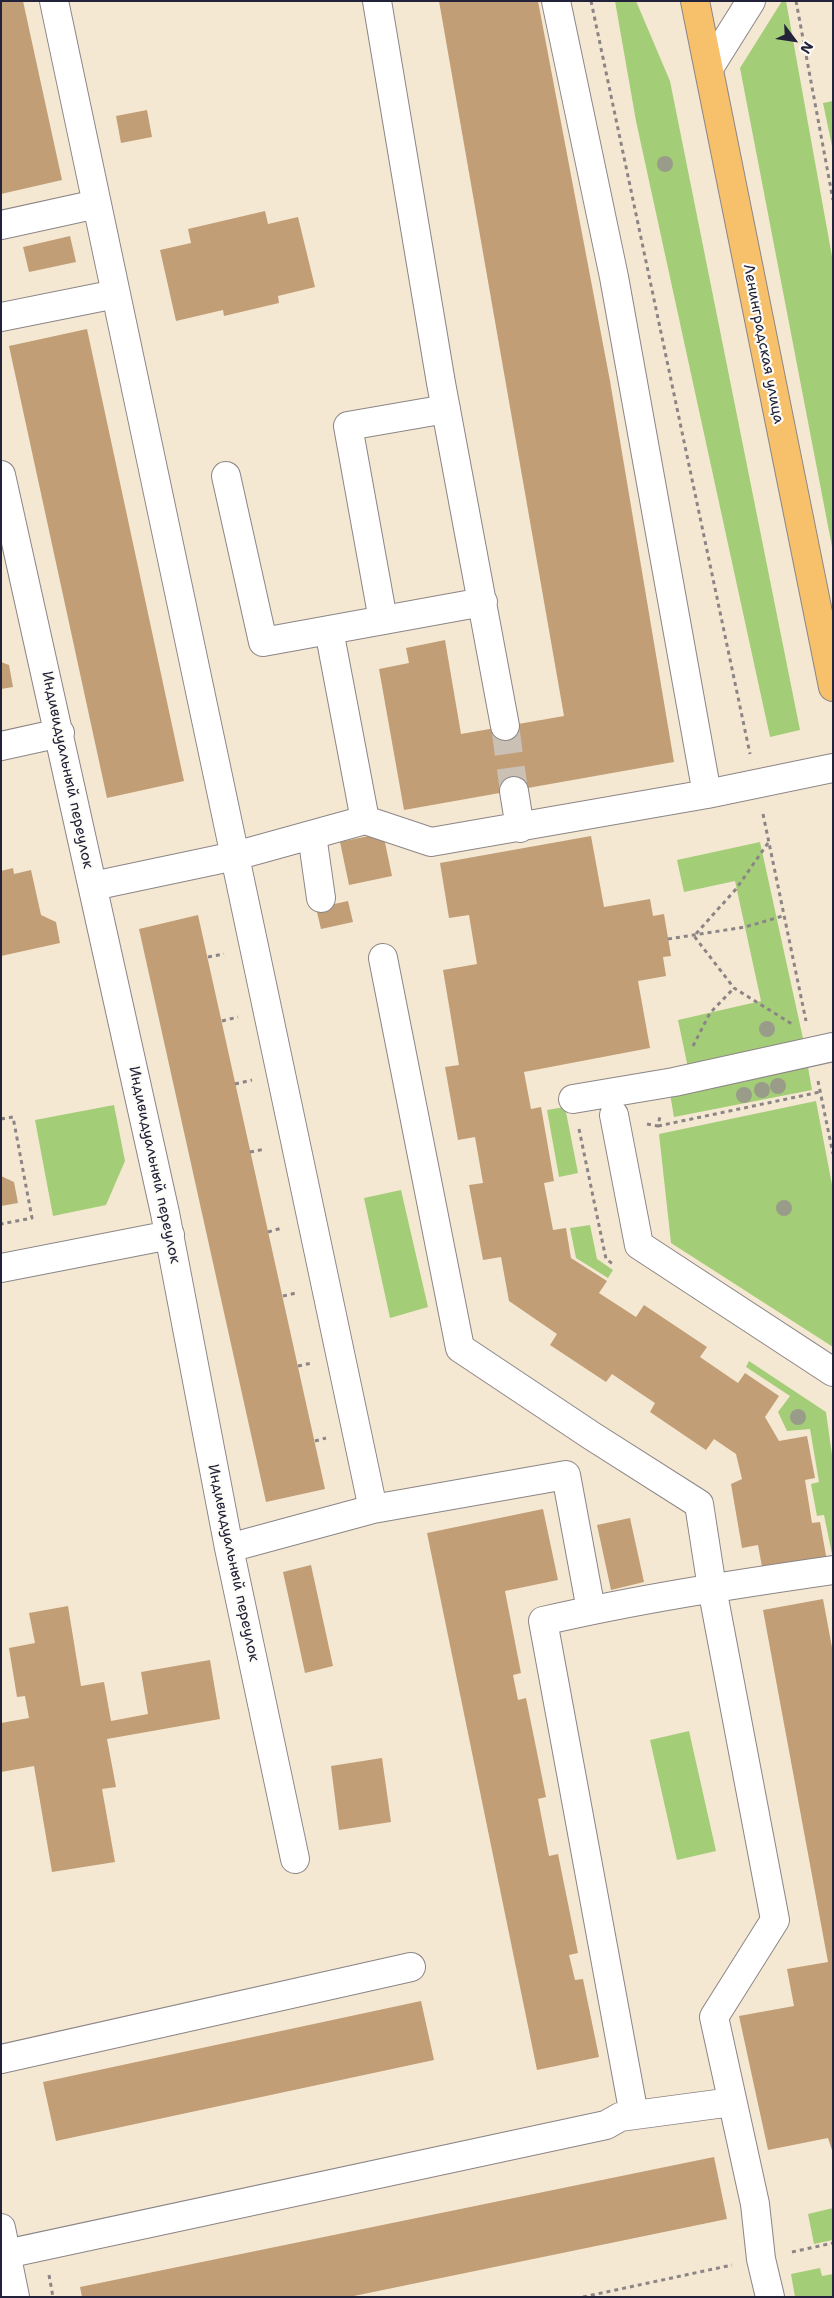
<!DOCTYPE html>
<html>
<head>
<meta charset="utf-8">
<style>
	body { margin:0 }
	#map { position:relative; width:834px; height:2298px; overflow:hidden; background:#f5e8d2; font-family:"Shantell Sans",sans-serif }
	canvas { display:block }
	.frame { position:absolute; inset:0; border:2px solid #22223b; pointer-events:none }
	.north { position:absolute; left:769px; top:15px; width:50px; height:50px; -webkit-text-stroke:4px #fdfcf7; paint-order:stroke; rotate:121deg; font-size:14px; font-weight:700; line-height:20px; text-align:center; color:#22223b }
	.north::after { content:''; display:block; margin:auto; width:18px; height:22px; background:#22223b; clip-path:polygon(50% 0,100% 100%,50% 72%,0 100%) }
</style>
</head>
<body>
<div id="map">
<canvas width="834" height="2298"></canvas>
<div class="frame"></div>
<div class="north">N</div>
</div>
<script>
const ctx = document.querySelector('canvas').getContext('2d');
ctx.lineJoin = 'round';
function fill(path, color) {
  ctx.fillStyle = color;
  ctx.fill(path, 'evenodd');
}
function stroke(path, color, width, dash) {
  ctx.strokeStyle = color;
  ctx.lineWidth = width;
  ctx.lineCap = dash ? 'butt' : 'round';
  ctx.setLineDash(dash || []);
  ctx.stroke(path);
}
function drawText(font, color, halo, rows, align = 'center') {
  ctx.font = font + ' "Shantell Sans",sans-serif';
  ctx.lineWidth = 4.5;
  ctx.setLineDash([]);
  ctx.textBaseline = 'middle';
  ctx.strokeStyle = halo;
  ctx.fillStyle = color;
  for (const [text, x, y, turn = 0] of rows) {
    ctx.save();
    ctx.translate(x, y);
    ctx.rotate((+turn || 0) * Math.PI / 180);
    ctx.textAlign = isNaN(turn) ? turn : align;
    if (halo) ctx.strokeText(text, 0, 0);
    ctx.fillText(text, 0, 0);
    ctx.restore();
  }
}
fill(new Path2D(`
	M 615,1 L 636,1 L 670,81 L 800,730 L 770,737 L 636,121 Z
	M 782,1 L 786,1 L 833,262 L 833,552 L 740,68 Z
	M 833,101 L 833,151 L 823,103 Z
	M 760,842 L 804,1043 L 688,1068 L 678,1020 L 761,1001 L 735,881 L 684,892 L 677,860 Z
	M 808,1067 L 812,1090 L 674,1117 L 670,1094 Z
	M 816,1101 L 833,1190 L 833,1347 L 671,1243 L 659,1134 Z
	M 114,1105 L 125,1161 L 106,1205 L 53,1216 L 35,1120 Z
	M 565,1107 L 578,1173 L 559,1177 L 547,1110 Z
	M 401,1190 L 428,1307 L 390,1318 L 364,1198 Z
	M 590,1225 L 597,1259 L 613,1270 L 608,1278 L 576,1258 L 570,1228 Z
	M 749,1361 L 826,1412 L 833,1462 L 833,1559 L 824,1515 L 817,1516 L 811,1484 L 819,1482 L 810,1429 L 787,1431 L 778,1412 L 790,1396 L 746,1367 Z
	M 689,1731 L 716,1851 L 677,1860 L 650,1740 Z
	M 833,2208 L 833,2240 L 814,2244 L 808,2214 Z
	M 820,2268 L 822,2276 L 833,2274 L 833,2297 L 795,2297 L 791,2274 Z`), '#a4cd78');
fill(new Path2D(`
	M 1,1 L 23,1 L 62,180 L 1,194 Z
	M 439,1 L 538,1 L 610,381 L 674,762 L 404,810 L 379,669 L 409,663 L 406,648 L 445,640 L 461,734 L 564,716 Z
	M 147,110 L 152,137 L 121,143 L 116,116 Z
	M 265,211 L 268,224 L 298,217 L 315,287 L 278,296 L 279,303 L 224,316 L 223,310 L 176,321 L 160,250 L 191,243 L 188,229 Z
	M 70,236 L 76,262 L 29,272 L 23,247 Z
	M 87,329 L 184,781 L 107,798 L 9,346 Z
	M 1,662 L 9,665 L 13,687 L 1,689 Z
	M 383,833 L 392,876 L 349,885 L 340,842 Z
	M 591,836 L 604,907 L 650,899 L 653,916 L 664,914 L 671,956 L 663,957 L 666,976 L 638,981 L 650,1048 L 524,1072 L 531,1109 L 541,1107 L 554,1181 L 544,1183 L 553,1230 L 566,1228 L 571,1258 L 607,1281 L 599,1293 L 636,1317 L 644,1305 L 707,1347 L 700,1357 L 738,1383 L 745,1373 L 779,1396 L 765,1417 L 779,1441 L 807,1436 L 815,1478 L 805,1480 L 812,1523 L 820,1522 L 827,1561 L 763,1572 L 758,1545 L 742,1548 L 731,1484 L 742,1479 L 736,1454 L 714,1439 L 706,1450 L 650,1412 L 655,1403 L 634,1389 L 612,1374 L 606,1382 L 550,1345 L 557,1334 L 509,1301 L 501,1257 L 483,1260 L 469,1185 L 483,1183 L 475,1137 L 458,1140 L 445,1067 L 459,1065 L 443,970 L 477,964 L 469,915 L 449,918 L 440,863 Z
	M 13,868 L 14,874 L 31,870 L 41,915 L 56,922 L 60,943 L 1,956 L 1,871 Z
	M 348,901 L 353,922 L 321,929 L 316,908 Z
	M 198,915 L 325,1489 L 266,1502 L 139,929 Z
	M 1,1176 L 14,1182 L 18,1203 L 1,1206 Z
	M 543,1509 L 558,1580 L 505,1591 L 521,1673 L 513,1675 L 518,1700 L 526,1698 L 546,1797 L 538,1799 L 549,1856 L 558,1854 L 578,1953 L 569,1955 L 575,1980 L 583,1979 L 599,2057 L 537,2070 L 427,1533 Z
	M 630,1518 L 644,1582 L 611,1590 L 597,1525 Z
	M 311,1565 L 333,1666 L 305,1673 L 283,1572 Z
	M 823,1599 L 833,1653 L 833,2153 L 828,2138 L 768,2150 L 739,2016 L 794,2006 L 787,1969 L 828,1962 L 763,1610 Z
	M 68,1606 L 81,1686 L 104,1682 L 111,1721 L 148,1714 L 141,1672 L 210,1660 L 220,1719 L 107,1739 L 116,1787 L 102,1789 L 115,1862 L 52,1872 L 34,1766 L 1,1772 L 1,1723 L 29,1718 L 25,1696 L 17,1697 L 9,1648 L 35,1643 L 29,1613 Z
	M 382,1758 L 391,1822 L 339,1830 L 331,1766 Z
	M 421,2001 L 434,2060 L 56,2141 L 43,2082 Z
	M 714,2157 L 727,2219 L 349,2297 L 82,2297 L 80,2287 Z`), '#c19e76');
stroke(new Path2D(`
	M 505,726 L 514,791`), '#cbc0b4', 28, [28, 14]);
const minor = new Path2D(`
	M 54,1 L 373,1509
	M 377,1 L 441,383 L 505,726
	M 556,1 L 614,277 L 707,794
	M 709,68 L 751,1
	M 1,225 L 97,204
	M 1,317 L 116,294
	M 1,475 L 165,1213 L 229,1548 L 295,1859
	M 226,476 L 263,642 L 329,630
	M 383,620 L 348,426 L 446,409
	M 1,746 L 60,733
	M 514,791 L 520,828
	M 365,820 L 329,630 L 483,602
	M 312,835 L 321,898
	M 93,886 L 235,856 L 365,820 L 431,842 L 707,794 L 833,768
	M 383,958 L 460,1348 L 592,1436 L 699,1504 L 712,1588 L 775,1920 L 714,2017 L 755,2204 L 761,2259 L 770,2297
	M 573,1099 L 674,1082 L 833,1047
	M 614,1115 L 639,1245 L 833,1372
	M 1,1268 L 170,1235
	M 229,1548 L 373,1509 L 566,1475 L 591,1610
	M 1,2059 L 411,1967
	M 634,2115 L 543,1621 C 638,1599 736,1584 833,1570
	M 1,2228 L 15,2297
	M 1,2255 L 606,2125 L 620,2117 L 732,2102`);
const major = new Path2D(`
	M 695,1 L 833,687`);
stroke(minor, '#8c8586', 30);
stroke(major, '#8c8586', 30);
stroke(new Path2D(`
	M 591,1 L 750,754
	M 796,1 L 833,200
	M 763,814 L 806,1021
	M 768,843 L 736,889 L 694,936 L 734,988 L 792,1024
	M 668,939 L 745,927 L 783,916
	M 208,957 L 224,954
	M 222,1021 L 238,1017
	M 693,1046 L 710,1013 L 734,988
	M 818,1081 L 833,1154
	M 235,1084 L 252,1080
	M 1,1119 L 13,1117 L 32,1218 L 1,1224
	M 647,1124 L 658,1126 L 660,1116
	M 658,1126 L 820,1092
	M 579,1129 L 606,1259 L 613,1264
	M 250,1152 L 265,1149
	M 268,1232 L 282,1228
	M 283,1296 L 296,1293
	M 298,1366 L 312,1363
	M 315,1441 L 326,1438
	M 792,2252 L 833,2243
	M 49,2275 L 53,2297
	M 583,2297 L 732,2265`), '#8c8586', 3, [4, 4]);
stroke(minor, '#fff', 28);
stroke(major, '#f7c06b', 28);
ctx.fillStyle = '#9a9c8a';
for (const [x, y] of [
	[665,164],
	[767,1029],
	[778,1086],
	[762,1090],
	[744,1095],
	[784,1208],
	[798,1417]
]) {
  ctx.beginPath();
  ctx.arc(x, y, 8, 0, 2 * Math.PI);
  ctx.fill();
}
drawText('15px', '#22223b', '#fdfcf7', [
	["Ленинградская улица",763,344,79],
	["Индивидуальный переулок",67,770,78],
	["Индивидуальный переулок",154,1165,78],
	["Индивидуальный переулок",233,1563,78]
]);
</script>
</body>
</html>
